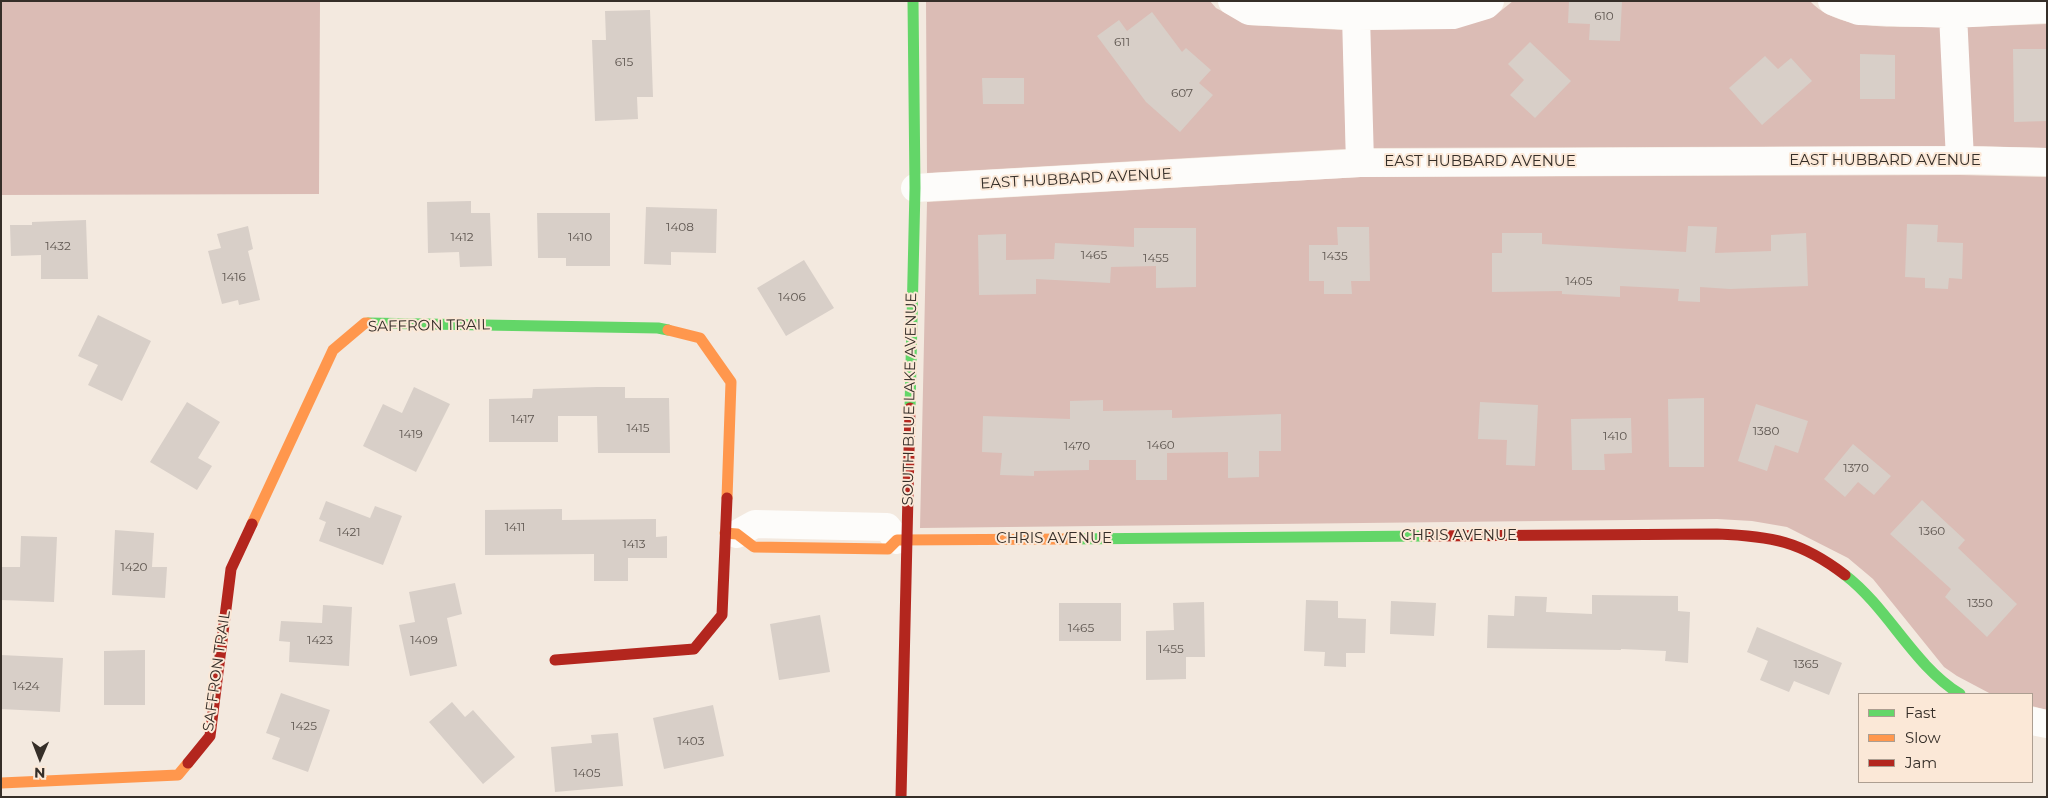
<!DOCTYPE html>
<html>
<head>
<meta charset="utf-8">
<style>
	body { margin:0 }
	#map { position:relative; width:2048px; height:798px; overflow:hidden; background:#f3e9df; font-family:Montserrat,sans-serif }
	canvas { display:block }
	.frame { position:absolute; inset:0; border:2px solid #352e28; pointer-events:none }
	.legend { position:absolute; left:1858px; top:693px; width:175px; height:90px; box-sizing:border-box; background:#fbe8d7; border:1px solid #ac9e91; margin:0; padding:6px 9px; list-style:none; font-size:15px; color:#352e28 }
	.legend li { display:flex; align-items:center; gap:10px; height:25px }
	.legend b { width:25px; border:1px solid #ac9e91 }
	.north { position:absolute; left:15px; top:733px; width:50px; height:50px; -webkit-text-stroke:4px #fbe8d7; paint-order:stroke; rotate:181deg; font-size:14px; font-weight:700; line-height:20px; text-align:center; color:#352e28 }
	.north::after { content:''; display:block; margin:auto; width:18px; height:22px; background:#352e28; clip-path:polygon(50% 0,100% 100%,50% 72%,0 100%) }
</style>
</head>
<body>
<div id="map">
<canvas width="2048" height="798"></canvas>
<div class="frame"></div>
<ul class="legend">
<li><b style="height:6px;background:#63d668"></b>Fast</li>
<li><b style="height:6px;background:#ff974d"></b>Slow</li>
<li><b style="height:6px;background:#b3261e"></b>Jam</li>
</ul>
<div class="north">N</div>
</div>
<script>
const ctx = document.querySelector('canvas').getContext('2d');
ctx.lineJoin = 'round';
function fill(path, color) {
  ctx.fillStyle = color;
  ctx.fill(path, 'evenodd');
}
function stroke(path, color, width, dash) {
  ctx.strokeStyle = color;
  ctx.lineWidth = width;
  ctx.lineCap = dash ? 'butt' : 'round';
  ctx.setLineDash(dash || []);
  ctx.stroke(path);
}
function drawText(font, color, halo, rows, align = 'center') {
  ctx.font = font + ' Montserrat,sans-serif';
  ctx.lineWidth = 4;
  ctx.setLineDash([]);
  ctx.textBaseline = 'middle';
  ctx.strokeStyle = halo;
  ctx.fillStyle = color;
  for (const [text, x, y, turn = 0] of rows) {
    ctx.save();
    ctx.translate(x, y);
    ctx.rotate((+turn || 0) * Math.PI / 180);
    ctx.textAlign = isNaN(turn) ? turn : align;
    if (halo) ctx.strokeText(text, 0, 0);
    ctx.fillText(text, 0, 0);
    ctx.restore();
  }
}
fill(new Path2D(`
	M 1,1 L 320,1 L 319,194 L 1,195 Z
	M 926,1 L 1210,1 L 1216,8 L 1248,25 L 1343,30 L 1346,149 L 927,173 Z
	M 1513,1 L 1810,1 C 1839,33 1902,26 1941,27 L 1947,146 L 1372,148 L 1369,30 L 1456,28 L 1493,17 Z
	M 2047,24 L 2047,148 L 1972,146 L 1966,27 Z
	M 1960,175 L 2047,177 L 2047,710 L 2032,706 L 2032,694 L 1991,694 L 1957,676 L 1944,667 L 1873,579 L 1848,558 L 1787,527 L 1752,521 L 1717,519 L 920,528 L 927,202 L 1360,177 Z`), '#dbbcb5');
fill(new Path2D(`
	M 1569,1 L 1622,1 L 1620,41 L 1589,40 L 1590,24 L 1568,23 Z
	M 650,10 L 653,97 L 637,97 L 638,119 L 595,121 L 592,40 L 606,40 L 605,11 Z
	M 1152,12 L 1182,52 L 1186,48 L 1211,70 L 1199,83 L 1213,95 L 1180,132 L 1146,102 L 1097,36 L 1119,20 L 1127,31 Z
	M 1530,42 L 1571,81 L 1535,118 L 1510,95 L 1524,80 L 1508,64 Z
	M 2013,49 L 2047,49 L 2047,121 L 2014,122 Z
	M 1860,54 L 1895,55 L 1895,99 L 1860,99 Z
	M 1765,56 L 1778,69 L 1791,58 L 1812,81 L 1762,125 L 1729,88 Z
	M 982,78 L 1024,78 L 1024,104 L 983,104 Z
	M 471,201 L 471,213 L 490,213 L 492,266 L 460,267 L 459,252 L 428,253 L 427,202 Z
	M 646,207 L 717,209 L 716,253 L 671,252 L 671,265 L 644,264 Z
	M 537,213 L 610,213 L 610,266 L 566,266 L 566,258 L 538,258 Z
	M 86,220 L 88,279 L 41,279 L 41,255 L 11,256 L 10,225 L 32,225 L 32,222 Z
	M 1907,224 L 1938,225 L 1937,242 L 1963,243 L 1962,279 L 1949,278 L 1948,289 L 1925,288 L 1925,278 L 1905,277 Z
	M 248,226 L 253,249 L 248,251 L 260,300 L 239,305 L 238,300 L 222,304 L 208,251 L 221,248 L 217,234 Z
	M 1688,226 L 1717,227 L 1715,253 L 1771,251 L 1771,235 L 1806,233 L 1808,286 L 1730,289 L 1700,287 L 1700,302 L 1678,301 L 1679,289 L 1620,286 L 1620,297 L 1562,294 L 1562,291 L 1492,292 L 1492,253 L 1502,253 L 1502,233 L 1542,233 L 1542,244 L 1686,252 Z
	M 1337,227 L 1369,227 L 1370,281 L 1351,281 L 1352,294 L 1324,294 L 1324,281 L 1309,281 L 1309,245 L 1338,245 Z
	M 1134,228 L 1196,228 L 1196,287 L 1156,288 L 1156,266 L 1111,267 L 1110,283 L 1036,279 L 1036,294 L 979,295 L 978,235 L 1006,234 L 1006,260 L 1054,259 L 1055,243 L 1134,247 Z
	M 804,260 L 834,308 L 786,336 L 757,288 Z
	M 98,315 L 151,341 L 122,401 L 88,385 L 98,365 L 78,356 Z
	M 414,387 L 450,404 L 416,472 L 363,446 L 383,404 L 402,413 Z
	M 597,387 L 625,387 L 625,398 L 669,398 L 670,453 L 598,453 L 597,416 L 558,416 L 558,442 L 489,442 L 489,399 L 532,398 L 533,389 Z
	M 1704,398 L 1704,467 L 1669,467 L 1668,399 Z
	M 1103,400 L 1103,411 L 1172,410 L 1172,418 L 1281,414 L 1281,451 L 1259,451 L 1259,477 L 1228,478 L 1228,452 L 1167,453 L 1167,480 L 1136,480 L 1136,460 L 1089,460 L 1089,470 L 1034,471 L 1034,476 L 1000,475 L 1002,453 L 982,452 L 983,416 L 1070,419 L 1070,401 Z
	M 187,402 L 220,422 L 198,458 L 212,466 L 197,490 L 150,462 Z
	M 1480,402 L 1538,405 L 1535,466 L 1506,465 L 1507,440 L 1478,439 Z
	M 1756,404 L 1808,421 L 1798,453 L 1775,445 L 1767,471 L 1738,461 Z
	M 1631,418 L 1632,453 L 1604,454 L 1605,470 L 1572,470 L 1571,419 Z
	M 1853,444 L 1891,476 L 1874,495 L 1858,482 L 1845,497 L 1824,479 Z
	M 1922,500 L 1965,540 L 1958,548 L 2017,604 L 1987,637 L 1945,597 L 1951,589 L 1890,534 Z
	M 326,501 L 370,518 L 375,506 L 402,516 L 383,565 L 319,541 L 326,522 L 319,519 Z
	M 562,509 L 562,520 L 656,519 L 656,537 L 667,536 L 667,558 L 628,558 L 628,581 L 594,581 L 594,554 L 485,555 L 485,510 Z
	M 115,530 L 154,533 L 152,567 L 167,567 L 165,598 L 112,595 Z
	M 21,536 L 57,537 L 54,602 L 1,600 L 1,567 L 20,567 Z
	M 455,583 L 462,614 L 447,618 L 457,666 L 410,676 L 399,625 L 415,622 L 409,592 Z
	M 1592,595 L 1678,596 L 1678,611 L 1690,612 L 1688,663 L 1665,661 L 1666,651 L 1621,649 L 1621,650 L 1487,648 L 1488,615 L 1514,616 L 1515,596 L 1547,597 L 1546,612 L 1592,614 Z
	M 1306,600 L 1338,601 L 1338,618 L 1366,619 L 1365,653 L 1346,653 L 1346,667 L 1324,666 L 1325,652 L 1304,651 Z
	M 1391,601 L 1436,603 L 1434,636 L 1390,634 Z
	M 1204,602 L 1205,657 L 1186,657 L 1186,679 L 1146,680 L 1146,631 L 1174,630 L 1173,603 Z
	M 1059,603 L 1121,603 L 1121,641 L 1059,641 Z
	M 323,605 L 352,607 L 349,666 L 289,662 L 290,642 L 279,641 L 281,621 L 322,623 Z
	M 820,615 L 830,672 L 779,680 L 770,624 Z
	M 1757,627 L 1842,663 L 1829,695 L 1794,681 L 1789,692 L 1760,680 L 1768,661 L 1747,652 Z
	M 145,650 L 145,705 L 104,705 L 104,651 Z
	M 1,655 L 63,658 L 60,712 L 1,709 Z
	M 281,693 L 330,710 L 308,772 L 272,759 L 280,738 L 266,733 Z
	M 452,702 L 465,717 L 473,710 L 515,757 L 483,784 L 429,722 Z
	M 713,705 L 724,756 L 664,769 L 653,718 Z
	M 618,733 L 623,786 L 555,792 L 551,747 L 592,743 L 591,735 Z`), '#d8cfc8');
stroke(new Path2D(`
	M 1232,1 L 1249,11 L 1356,16 L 1453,15 L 1486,5 L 1490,1
	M 1832,1 L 1859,11 L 1953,14 L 2047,9
	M 1953,14 L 1960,160
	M 1356,16 L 1360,163
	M 915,188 L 1360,163 L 1960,160 L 2047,162
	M 737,534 L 755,524 L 887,527 L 897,540
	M 2032,721 L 2047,724`), '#fdfcfa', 28);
stroke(new Path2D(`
	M 368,323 L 658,328 L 668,330
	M 910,408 L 915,188 L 913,1
	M 1068,539 L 1428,536
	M 1845,575 C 1889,609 1913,665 1960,694`), '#63d668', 11);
stroke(new Path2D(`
	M 668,330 L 700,338 L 731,382 L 727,498
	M 252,524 L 333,350 L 365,323 L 368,323
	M 725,533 L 737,534 L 754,547 L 888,549 L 897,540 L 1068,539
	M 1,783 L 178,775 L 188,763`), '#ff974d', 11);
stroke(new Path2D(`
	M 1428,536 L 1717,534 C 1771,536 1801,541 1845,575
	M 555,660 L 694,649 L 722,615 L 727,498
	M 188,763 L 210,736 L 231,569 L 252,524
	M 901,797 L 910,408`), '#b3261e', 11);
drawText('12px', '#5e5650', null, [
	["610",1604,16],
	["611",1122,42],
	["615",624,62],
	["607",1182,93],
	["1408",680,227],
	["1412",462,237],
	["1410",580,237],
	["1432",58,246],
	["1465",1094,255],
	["1435",1335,256],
	["1455",1156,258],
	["1416",234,277],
	["1405",1579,281],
	["1406",792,297],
	["1417",523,419],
	["1415",638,428],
	["1380",1766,431],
	["1419",411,434],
	["1410",1615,436],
	["1460",1161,445],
	["1470",1077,446],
	["1370",1856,468],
	["1411",515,527],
	["1360",1932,531],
	["1421",349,532],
	["1413",634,544],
	["1420",134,567],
	["1350",1980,603],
	["1465",1081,628],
	["1423",320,640],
	["1409",424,640],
	["1455",1171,649],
	["1365",1806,664],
	["1424",26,686],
	["1425",304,726],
	["1403",691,741],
	["1405",587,773]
]);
drawText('15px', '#352e28', '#fbe8d7', [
	["EAST HUBBARD AVENUE",1885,161],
	["EAST HUBBARD AVENUE",1480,162],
	["EAST HUBBARD AVENUE",1076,179,-3],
	["SAFFRON TRAIL",429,326,-1],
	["SOUTH BLUE LAKE AVENUE",910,399,-89],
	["CHRIS AVENUE",1459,536],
	["CHRIS AVENUE",1054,539],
	["SAFFRON TRAIL",217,671,-82]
]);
</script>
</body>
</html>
